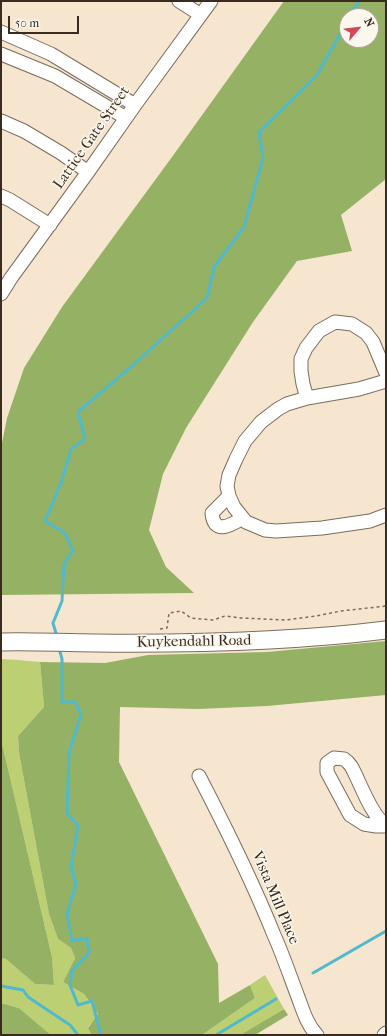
<!DOCTYPE html>
<html>
<head>
<meta charset="utf-8">
<style>
	body { margin:0 }
	#map { position:relative; width:387px; height:1036px; overflow:hidden; background:#f6e6d0; font-family:"IM FELL French Canon",serif }
	canvas { display:block }
	.frame { position:absolute; inset:0; border:2px solid #3b2a1e; pointer-events:none }
	.north { position:absolute; left:339px; top:8px; width:40px; height:40px; box-sizing:border-box; background:#fbf7ec; border:1px solid #aea59a; border-radius:50%; rotate:62deg; font-size:11px; font-weight:700; line-height:16px; text-align:center; color:#3b2a1e }
	.north::after { content:''; display:block; margin:auto; width:14px; height:18px; background:#d1495b; clip-path:polygon(50% 0,100% 100%,50% 72%,0 100%) }
	.scale { position:absolute; left:8px; top:16px; width:71px; height:18px; box-sizing:border-box; border:2px solid #3b2a1e; border-top:0; padding-left:5px; font-size:12px; line-height:14px; white-space:nowrap; color:#3b2a1e; -webkit-text-stroke:3px #fbf7ec; paint-order:stroke }
</style>
</head>
<body>
<div id="map">
<canvas width="387" height="1036"></canvas>
<div class="frame"></div>
<div class="north">N</div>
<div class="scale">50 m</div>
</div>
<script>
const ctx = document.querySelector('canvas').getContext('2d');
ctx.lineJoin = 'round';
function fill(path, color) {
  ctx.fillStyle = color;
  ctx.fill(path, 'evenodd');
}
function stroke(path, color, width, dash) {
  ctx.strokeStyle = color;
  ctx.lineWidth = width;
  ctx.lineCap = dash ? 'butt' : 'round';
  ctx.setLineDash(dash || []);
  ctx.stroke(path);
}
function drawText(font, color, halo, rows, align = 'center') {
  ctx.font = font + ' "IM FELL French Canon",serif';
  ctx.lineWidth = 3;
  ctx.setLineDash([]);
  ctx.textBaseline = 'middle';
  ctx.strokeStyle = halo;
  ctx.fillStyle = color;
  for (const [text, x, y, turn = 0] of rows) {
    ctx.save();
    ctx.translate(x, y);
    ctx.rotate((+turn || 0) * Math.PI / 180);
    ctx.textAlign = isNaN(turn) ? turn : align;
    if (halo) ctx.strokeText(text, 0, 0);
    ctx.fillText(text, 0, 0);
    ctx.restore();
  }
}
fill(new Path2D(`
	M 1,659 L 18,660 L 40,662 L 44,707 L 18,736 L 19,753 L 49,914 L 58,939 L 71,948 L 75,958 L 63,982 L 84,994 L 98,1015 L 88,1027 L 92,1035 L 51,1035 L 19,1008 L 1,1003 L 1,958 L 6,959 L 35,984 L 54,985 L 52,957 L 1,739 Z
	M 265,975 L 284,1009 L 240,1035 L 202,1035 L 255,998 L 250,985 Z`), '#bccf72');
fill(new Path2D(`
	M 284,1 L 386,1 L 386,179 L 341,215 L 352,251 L 297,261 L 253,322 L 186,428 L 163,474 L 149,530 L 166,567 L 194,593 L 1,595 L 1,448 L 7,418 L 24,368 L 62,307 L 172,157 ZM 347,16 L 371,16 L 371,40 L 347,40 Z
	M 386,641 L 386,695 L 267,706 L 198,709 L 120,707 L 119,762 L 218,964 L 219,1003 L 250,985 L 255,998 L 202,1035 L 92,1035 L 88,1028 L 98,1014 L 84,994 L 63,982 L 75,958 L 71,948 L 58,939 L 49,914 L 19,753 L 18,736 L 44,707 L 40,662 L 105,663 L 148,655 L 267,652 Z
	M 1,739 L 52,957 L 54,985 L 35,984 L 6,959 L 1,958 Z
	M 1,1003 L 19,1008 L 51,1035 L 1,1035 Z
	M 284,1009 L 288,1015 L 255,1035 L 240,1035 Z`), '#95b264');
stroke(new Path2D(`
	M 350,16 L 359,1
	M 57,637 L 53,623 L 62,601 L 64,564 L 73,551 L 65,533 L 45,521 L 61,483 L 71,449 L 85,439 L 78,412 L 132,366 L 207,298 L 214,267 L 244,227 L 263,158 L 259,132 L 317,75 L 347,22
	M 59,648 L 62,659 L 62,702 L 75,702 L 81,714 L 69,753 L 67,813 L 78,826 L 71,867 L 76,884 L 67,914 L 72,941 L 87,938 L 89,953 L 72,971 L 70,985 L 78,1005 L 92,1001 L 101,1035
	M 313,973 L 386,931
	M 1,986 L 23,990 L 28,997 L 70,1025 L 78,1035
	M 216,1035 L 276,999`), '#50bacc', 3);
const minor = new Path2D(`
	M 179,1 L 201,15
	M 1,32 L 51,54 L 135,105
	M 1,54 L 55,76 L 126,118
	M 1,121 L 24,131 L 61,153 L 88,172
	M 1,196 L 10,200 L 50,225
	M 1,294 L 11,278 L 88,172 L 135,105 L 211,1
	M 386,381 L 359,389 L 307,398 L 287,404 L 278,409 L 261,422 L 245,441 L 236,459 L 229,475 L 227,486 L 229,496 L 234,507 L 246,522 L 265,530 L 276,531 L 322,528 L 370,521 L 386,515
	M 307,398 L 303,384 L 301,371 L 301,359 L 306,348 L 319,331 L 335,322 L 352,324 L 366,333 L 373,342 L 386,373
	M 229,496 L 212,513 C 214,536 231,525 243,518
	M 199,776 C 226,828 252,880 274,935 C 283,955 290,976 298,997 C 303,1010 307,1025 317,1035
	M 386,824 C 372,819 359,779 351,766 C 349,763 347,761 344,759 L 334,758 L 327,763 L 327,772 L 350,815 L 364,824 L 376,826 L 386,826
	M 384,1035 L 386,1033`);
const major = new Path2D(`
	M 1,642 C 32,641 64,643 95,643 C 192,644 290,642 386,630`);
stroke(minor, '#7c6c5c', 15);
stroke(major, '#7c6c5c', 19);
stroke(new Path2D(`
	M 160,629 L 167,628 L 169,613 L 181,611 L 191,618 L 213,620 L 225,616 L 241,618 L 286,620 L 316,616 L 341,611 L 386,606`), '#7c6c5c', 1.5, [3, 3]);
stroke(minor, '#fff', 13);
stroke(major, '#fff', 17);
drawText('15px', '#3b2a1e', '#fbf7ec', [
	["Lattice Gate Street",92,138,-55],
	["Kuykendahl Road",194,642,-1],
	["Vista Mill Place",275,898,67]
]);
</script>
</body>
</html>
